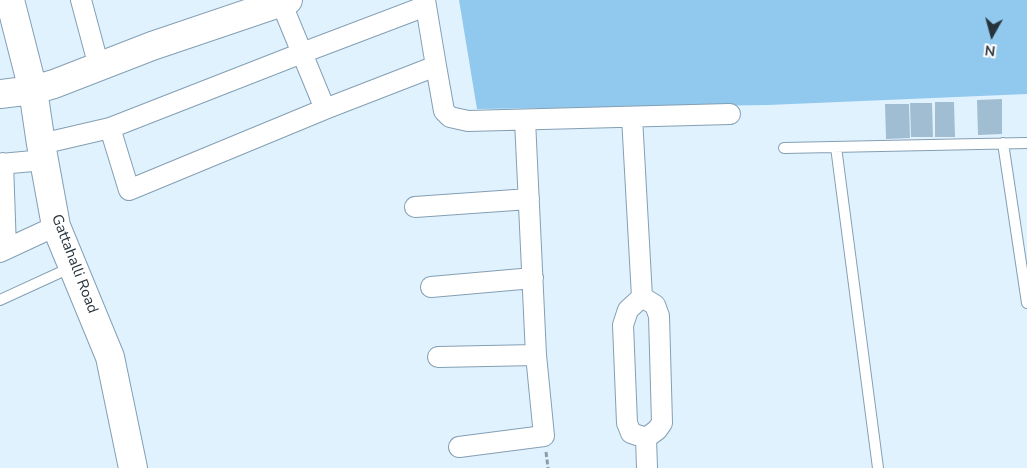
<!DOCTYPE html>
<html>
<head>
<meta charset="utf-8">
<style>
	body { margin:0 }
	#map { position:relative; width:1027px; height:468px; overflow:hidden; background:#e1f2ff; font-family:"Nunito Sans",sans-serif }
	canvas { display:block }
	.north { position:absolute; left:967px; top:10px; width:50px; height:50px; -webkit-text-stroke:4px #fff; paint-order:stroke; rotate:187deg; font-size:14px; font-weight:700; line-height:20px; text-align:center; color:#27323a }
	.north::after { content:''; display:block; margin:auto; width:18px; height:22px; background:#27323a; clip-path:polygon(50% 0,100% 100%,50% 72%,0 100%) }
</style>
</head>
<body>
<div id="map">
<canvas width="1027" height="468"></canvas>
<div class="north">N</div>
</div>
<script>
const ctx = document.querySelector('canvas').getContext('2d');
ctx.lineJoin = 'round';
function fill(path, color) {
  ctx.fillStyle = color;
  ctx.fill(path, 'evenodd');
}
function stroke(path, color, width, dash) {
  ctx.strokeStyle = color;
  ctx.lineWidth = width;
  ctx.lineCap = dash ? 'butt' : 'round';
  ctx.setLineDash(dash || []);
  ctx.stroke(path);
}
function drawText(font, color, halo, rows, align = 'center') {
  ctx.font = font + ' "Nunito Sans",sans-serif';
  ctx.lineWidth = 4;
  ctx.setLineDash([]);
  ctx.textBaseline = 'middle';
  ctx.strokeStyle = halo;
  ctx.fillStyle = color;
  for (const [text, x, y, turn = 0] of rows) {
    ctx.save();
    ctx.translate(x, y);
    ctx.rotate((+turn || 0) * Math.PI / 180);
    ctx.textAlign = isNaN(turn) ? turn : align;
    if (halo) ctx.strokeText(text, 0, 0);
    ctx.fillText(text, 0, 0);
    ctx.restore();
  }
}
fill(new Path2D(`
	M 459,0 L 1027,0 L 1027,94 L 768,105 L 477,109 Z`), '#90c8ee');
fill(new Path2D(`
	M 1002,99 L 1002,134 L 978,135 L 977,100 Z
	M 935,102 L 954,102 L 955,137 L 935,137 Z
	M 910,103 L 932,103 L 933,137 L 911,137 Z
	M 885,104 L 909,104 L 910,138 L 886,139 Z`), '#a1bdd1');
const lane = new Path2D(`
	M 1003,143 L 1027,303
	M 836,147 L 878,468
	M 784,148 L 1027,143
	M 0,300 L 72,267`);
const street = new Path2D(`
	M 81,0 L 99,67
	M 425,0 L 436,66 L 325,109 L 129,190 L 110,128 L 302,53 L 426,6
	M 281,2 L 325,109
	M 436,66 L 444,111 L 450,117 L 468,121 L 730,114
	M 632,117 L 642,297 L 628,310 L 623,325 L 627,423 L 631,433 L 646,438 L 647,468
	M 41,144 L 110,128
	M 3,163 L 6,249
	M 0,164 L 44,160
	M 415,207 L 529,199
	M 0,252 L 56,226
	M 431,287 L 533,278
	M 642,297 L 655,305 L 659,316 L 662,423 L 657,430 L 646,438
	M 438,357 L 536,355
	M 459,447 L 544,436 L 536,355 L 525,120`);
const secondary = new Path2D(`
	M 10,0 L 33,90 L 41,144 L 56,226 L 110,357 L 133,468
	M 0,94 L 33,90 L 54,84 L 152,46 L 288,0`);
stroke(lane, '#839fb3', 12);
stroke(street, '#839fb3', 22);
stroke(secondary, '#839fb3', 30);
stroke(new Path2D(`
	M 546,452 L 548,468`), '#8e9ca7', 3, [5, 2.5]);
stroke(lane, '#fff', 10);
stroke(street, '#fff', 20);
stroke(secondary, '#fff', 28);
drawText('15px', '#27323a', '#fff', [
	["Gattahalli Road",74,264,69]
]);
</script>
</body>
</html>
